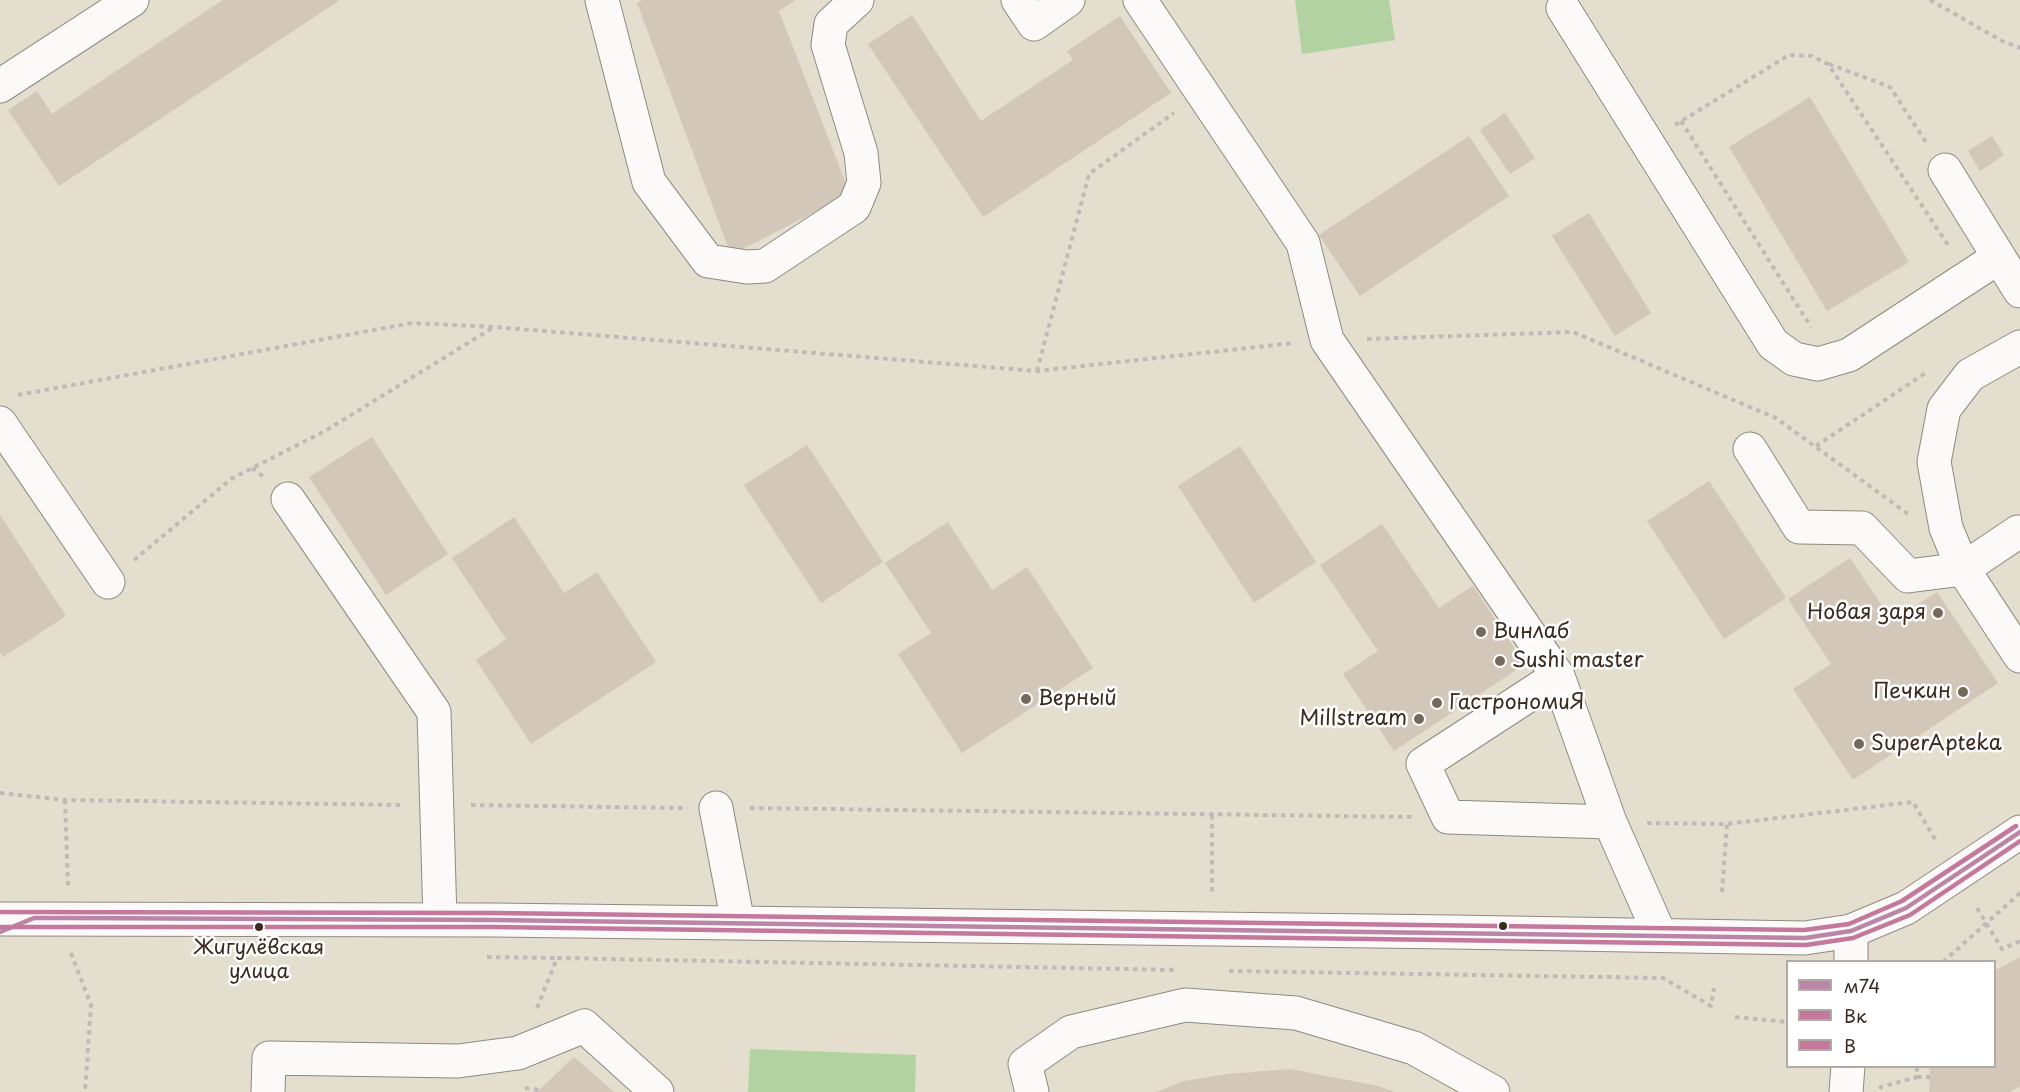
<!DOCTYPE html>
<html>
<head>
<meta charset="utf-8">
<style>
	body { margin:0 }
	#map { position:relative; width:2020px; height:1092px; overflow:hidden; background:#e3decd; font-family:"Playpen Sans",sans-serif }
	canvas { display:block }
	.legend { position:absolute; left:1786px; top:960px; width:210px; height:108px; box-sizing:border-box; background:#fff; border:2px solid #b1aaa5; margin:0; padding:8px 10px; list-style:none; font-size:18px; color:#3b2a1e }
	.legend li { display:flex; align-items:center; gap:12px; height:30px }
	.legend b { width:30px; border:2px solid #b1aaa5 }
</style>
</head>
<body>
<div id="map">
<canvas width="2020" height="1092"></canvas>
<ul class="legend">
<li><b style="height:8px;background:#bb85a7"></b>м74</li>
<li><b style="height:8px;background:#c4789c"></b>Вк</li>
<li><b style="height:8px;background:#c4789c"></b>В</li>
</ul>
</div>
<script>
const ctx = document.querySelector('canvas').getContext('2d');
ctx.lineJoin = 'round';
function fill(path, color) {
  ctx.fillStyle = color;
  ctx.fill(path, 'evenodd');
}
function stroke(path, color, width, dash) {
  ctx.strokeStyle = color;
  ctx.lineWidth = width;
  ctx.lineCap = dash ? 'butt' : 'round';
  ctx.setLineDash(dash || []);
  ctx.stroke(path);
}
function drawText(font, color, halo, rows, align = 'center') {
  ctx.font = font + ' "Playpen Sans",sans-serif';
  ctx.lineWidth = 5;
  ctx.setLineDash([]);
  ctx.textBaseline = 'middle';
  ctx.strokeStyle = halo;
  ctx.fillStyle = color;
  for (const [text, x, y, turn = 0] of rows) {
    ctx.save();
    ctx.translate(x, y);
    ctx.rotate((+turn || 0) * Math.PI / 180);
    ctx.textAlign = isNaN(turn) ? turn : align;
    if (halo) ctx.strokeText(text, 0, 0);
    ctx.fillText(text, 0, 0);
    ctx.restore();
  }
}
fill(new Path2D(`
	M 1295,0 L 1389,0 L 1395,40 L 1302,54 Z
	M 750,1049 L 916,1055 L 915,1092 L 748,1092 Z`), '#b3d2a2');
fill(new Path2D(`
	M 223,0 L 340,0 L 59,186 L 8,110 L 37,91 L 52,114 Z
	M 642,0 L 796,0 L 779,11 L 850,194 L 731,255 L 637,3 Z
	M 912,15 L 981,121 L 1073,60 L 1067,51 L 1120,16 L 1171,93 L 983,217 L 868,44 Z
	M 1810,97 L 1909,262 L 1827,311 L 1729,147 Z
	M 1505,113 L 1535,158 L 1510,174 L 1480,130 Z
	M 1469,136 L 1509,196 L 1360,296 L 1319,235 Z
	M 1992,136 L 2004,155 L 1980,171 L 1968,151 Z
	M 1589,213 L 1651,313 L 1615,336 L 1552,236 Z
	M 372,437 L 448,554 L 386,595 L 309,477 Z
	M 807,445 L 883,562 L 821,603 L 744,485 Z
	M 1240,446 L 1316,562 L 1254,603 L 1178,486 Z
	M 1709,481 L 1786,598 L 1724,639 L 1647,521 Z
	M 0,515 L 66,616 L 3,657 L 0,652 Z
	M 514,517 L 564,593 L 597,572 L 656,662 L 531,744 L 476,660 L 506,639 L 452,558 Z
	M 948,522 L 992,590 L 1027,567 L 1093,668 L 962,753 L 898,654 L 931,633 L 885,563 Z
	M 1382,524 L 1439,608 L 1473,586 L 1525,664 L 1394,751 L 1343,674 L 1378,651 L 1320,565 Z
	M 1850,558 L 1892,621 L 1937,592 L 1998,683 L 1853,780 L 1793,689 L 1831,664 L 1788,599 Z
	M 2020,957 L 2020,1086 L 2010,1092 L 1929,1092 L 1930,1066 L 1994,1066 L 1994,971 Z
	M 574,1057 L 614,1092 L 537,1092 Z
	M 1290,1069 L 1378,1086 L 1395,1092 L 1156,1092 L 1184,1081 L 1228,1074 Z`), '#d2c7b9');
const minor = new Path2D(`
	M 602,0 L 649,182 L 708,261 L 747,267 L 765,266 L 854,207 L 864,183 L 861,153 L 828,45 L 831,24 L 857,0
	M 1018,0 L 1034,24 L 1068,0
	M 1140,0 L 1303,243 L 1327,340 L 1558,676 L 1610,822 L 1660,935
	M 1563,8 L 1773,344 L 1794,359 L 1818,364 L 1849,355 L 1999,257
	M 0,86 L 132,0
	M 1945,170 L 2020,291
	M 0,423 L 108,582
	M 1750,449 L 1799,527 L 1862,528 L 1908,576 L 1963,569 L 2020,656
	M 288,499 L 434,712 L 440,920
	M 2018,532 L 1963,569 L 1946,528 L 1934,462 L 1944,409 L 1970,375 L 2020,347
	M 1558,676 L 1423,764 L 1448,817 L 1610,822
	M 716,808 L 738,923
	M 0,919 L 494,920 L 1453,932 L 1805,938 L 1851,931 L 1906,908 L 2020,832
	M 1851,962 L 1851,931
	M 268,1092 L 269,1058 L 458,1061 L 518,1053 L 584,1026 L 657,1092
	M 1032,1092 L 1025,1064 L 1071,1032 L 1185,1005 L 1296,1013 L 1414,1048 L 1493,1092
	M 1846,1092 L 1848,1066`);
stroke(minor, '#8f8a80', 35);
stroke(new Path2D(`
	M 1930,0 L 2002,41 L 2020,48
	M 1829,64 L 1890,87 L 1927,144
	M 1681,121 L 1811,327
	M 1675,125 L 1789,55 L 1812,56 L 1828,64 L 1948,245
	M 1367,339 L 1573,332 L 1776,418 L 1908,514
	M 1037,371 L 1089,174 L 1174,113
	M 18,395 L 412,323 L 495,327 L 1037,371 L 1294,343
	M 1816,446 L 1927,372
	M 252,468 L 265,478
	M 134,560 L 231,479 L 325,431 L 494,327
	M 0,793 L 65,800 L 404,805
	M 65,800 L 68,886
	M 471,805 L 683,808
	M 750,808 L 1412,817
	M 1212,815 L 1212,895
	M 1647,823 L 1727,824 L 1913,802 L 1936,841
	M 1722,892 L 1727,824
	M 1977,908 L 2002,949 L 2020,941
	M 71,953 L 91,1005 L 85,1092
	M 487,957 L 557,958
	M 1943,962 L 2020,893
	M 1229,971 L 1663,978 L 1711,1006 L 1714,988
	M 537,1008 L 557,958 L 1176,970
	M 1735,1017 L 1788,1022
	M 1917,1077 L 1930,1077
	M 525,1088 L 539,1090
	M 1880,1089 L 1881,1087 L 1917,1077 L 1917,1066`), '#bebbb7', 4, [4.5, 4.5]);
stroke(minor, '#fbfaf8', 33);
stroke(new Path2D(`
	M 0,932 L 34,918 L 70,918 L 494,920 L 1805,938 L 1851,931 L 1906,908 L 2020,832`), '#bb85a7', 4.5);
stroke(new Path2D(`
	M 0,927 L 494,927 L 1806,945 L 1853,938 L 1910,915 L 2020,841`), '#c4789c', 4.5);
stroke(new Path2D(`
	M 0,912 L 494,913 L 1804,930 L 1849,924 L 1902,901 L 2016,826`), '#c4789c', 4.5);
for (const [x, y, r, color] of [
	[1938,613,6,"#76695b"],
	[1481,632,6,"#76695b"],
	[1500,661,6,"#76695b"],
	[1963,692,6,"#76695b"],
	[1026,699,6,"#76695b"],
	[1437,703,6,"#76695b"],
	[1419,719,6,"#76695b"],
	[1859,744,6,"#76695b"],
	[1503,926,5,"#3b2a1e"],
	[259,927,5,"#3b2a1e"]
]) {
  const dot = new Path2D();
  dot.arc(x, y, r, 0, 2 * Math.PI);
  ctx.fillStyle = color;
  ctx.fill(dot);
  stroke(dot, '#fff', 2);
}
drawText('20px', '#3b2a1e', '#fff', [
	["Жигулёвская",259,948],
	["улица",259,972]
]);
drawText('21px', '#3b2a1e', '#fff', [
	["Новая заря",1926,613,"right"],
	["Винлаб",1493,632],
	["Sushi master",1512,661],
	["Печкин",1951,692,"right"],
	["Верный",1038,699],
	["ГастрономиЯ",1449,703],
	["Millstream",1407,719,"right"],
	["SuperApteka",1871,744]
], 'left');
</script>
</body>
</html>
